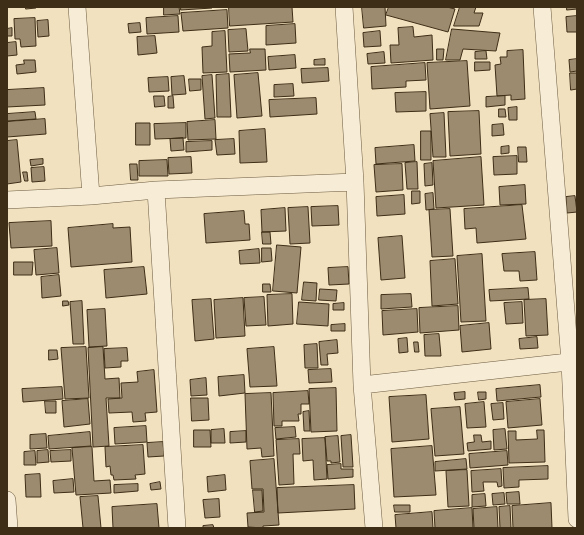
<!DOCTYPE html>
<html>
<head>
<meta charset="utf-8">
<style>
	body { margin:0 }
	#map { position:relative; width:584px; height:535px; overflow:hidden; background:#f2e1bf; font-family:"Libre Caslon Text",serif }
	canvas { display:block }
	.frame { position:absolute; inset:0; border:8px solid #3e2e17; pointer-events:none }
</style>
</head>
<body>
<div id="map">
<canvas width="584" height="535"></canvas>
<div class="frame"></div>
</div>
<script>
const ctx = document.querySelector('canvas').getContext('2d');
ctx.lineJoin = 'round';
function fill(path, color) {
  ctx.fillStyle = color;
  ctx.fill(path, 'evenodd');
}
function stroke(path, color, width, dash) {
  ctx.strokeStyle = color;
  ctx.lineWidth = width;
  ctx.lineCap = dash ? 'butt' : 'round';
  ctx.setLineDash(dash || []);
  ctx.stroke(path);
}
const building = new Path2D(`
	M 26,7 L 36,7 L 36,8 L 26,9 Z
	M 164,7 L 179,7 L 180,14 L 164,15 Z
	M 181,7 L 212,7 L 212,8 L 181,10 Z
	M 229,7 L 292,7 L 293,22 L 230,26 Z
	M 362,7 L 385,7 L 386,26 L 364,28 Z
	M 389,7 L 447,7 L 455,9 L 448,32 L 386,15 Z
	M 460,7 L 476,7 L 474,13 L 483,13 L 479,26 L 454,26 Z
	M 567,7 L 577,7 L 577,9 L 567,10 Z
	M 227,10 L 228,28 L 183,31 L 181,13 Z
	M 178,16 L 179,32 L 147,34 L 146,18 Z
	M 577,16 L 577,32 L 567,32 L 566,17 Z
	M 35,18 L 36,46 L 21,47 L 20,39 L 15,39 L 14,19 Z
	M 48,20 L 49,36 L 38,37 L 37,21 Z
	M 140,23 L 141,32 L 129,33 L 128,24 Z
	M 295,24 L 296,43 L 266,45 L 266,26 Z
	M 413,27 L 414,37 L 432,35 L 433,60 L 391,63 L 390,45 L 399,45 L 398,28 Z
	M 12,28 L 12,36 L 7,36 L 7,29 Z
	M 246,29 L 248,51 L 229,52 L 228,30 Z
	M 452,29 L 500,33 L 496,51 L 463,49 L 460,60 L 446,60 Z
	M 225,31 L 227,72 L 203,73 L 202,47 L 212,46 L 212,32 Z
	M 380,31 L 381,46 L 364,47 L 363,33 Z
	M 155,36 L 157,53 L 138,55 L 137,37 Z
	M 16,42 L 17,55 L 7,56 L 7,43 Z
	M 250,49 L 265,49 L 266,70 L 230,72 L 229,54 L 250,53 Z
	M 437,49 L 444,49 L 443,60 L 437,60 Z
	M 523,50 L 525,99 L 511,100 L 511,95 L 497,96 L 495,65 L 501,64 L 500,57 L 507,57 L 507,51 Z
	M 486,51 L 487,59 L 475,59 L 475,52 Z
	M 384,52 L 385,63 L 368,64 L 367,54 Z
	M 295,55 L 296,68 L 269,70 L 268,57 Z
	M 325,59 L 325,65 L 314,65 L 314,60 Z
	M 577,59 L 577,71 L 570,72 L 569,60 Z
	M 24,60 L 35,60 L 36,72 L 17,74 L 16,65 L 24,64 Z
	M 467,61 L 470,106 L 430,109 L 427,63 Z
	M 475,62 L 490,62 L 490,70 L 475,71 Z
	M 425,63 L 426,80 L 406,81 L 406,87 L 372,89 L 371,67 Z
	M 328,68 L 329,81 L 302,83 L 301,69 Z
	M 258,73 L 262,116 L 237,118 L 234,75 Z
	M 570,73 L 577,73 L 577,89 L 571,90 Z
	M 229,74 L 231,117 L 217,117 L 216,75 Z
	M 212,75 L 215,118 L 205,119 L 202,76 Z
	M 184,76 L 186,94 L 172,95 L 171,77 Z
	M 168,77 L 169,91 L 149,92 L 148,78 Z
	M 189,79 L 201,79 L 201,90 L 190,91 Z
	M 293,84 L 294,96 L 274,97 L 274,85 Z
	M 44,88 L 45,105 L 7,107 L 7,90 Z
	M 426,92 L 426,111 L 396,112 L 395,93 Z
	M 154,96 L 164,96 L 165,106 L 155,107 Z
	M 173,96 L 174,108 L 168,108 L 168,97 Z
	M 505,96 L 505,105 L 486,107 L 486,97 Z
	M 316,98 L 317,114 L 270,117 L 269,100 Z
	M 517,107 L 517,120 L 509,120 L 508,108 Z
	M 499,109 L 505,109 L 506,117 L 499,117 Z
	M 479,111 L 481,154 L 450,156 L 448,112 Z
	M 35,112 L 36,119 L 7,121 L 7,114 Z
	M 444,113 L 446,157 L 433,157 L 430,114 Z
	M 45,119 L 46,134 L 7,137 L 7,122 Z
	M 215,120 L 216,139 L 188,140 L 187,122 Z
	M 136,123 L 150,123 L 150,145 L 136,145 Z
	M 186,123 L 186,138 L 155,139 L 154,124 Z
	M 503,124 L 504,135 L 492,136 L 492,125 Z
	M 265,129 L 267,162 L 240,163 L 239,131 Z
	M 421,131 L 431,131 L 431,160 L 421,160 Z
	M 183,138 L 184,150 L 171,151 L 170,139 Z
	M 234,139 L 235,154 L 217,155 L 215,140 Z
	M 17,140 L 21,182 L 7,184 L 7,141 Z
	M 212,141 L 212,150 L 186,152 L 186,142 Z
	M 414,145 L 415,161 L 376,164 L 375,148 Z
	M 509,146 L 509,153 L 501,154 L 501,147 Z
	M 518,147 L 526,147 L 527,162 L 519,162 Z
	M 517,156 L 517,174 L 494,175 L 493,157 Z
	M 191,157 L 192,173 L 169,174 L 168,158 Z
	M 481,157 L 484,205 L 436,208 L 433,161 Z
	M 43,159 L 43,164 L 31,166 L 30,160 Z
	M 167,160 L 168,176 L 139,176 L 139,161 Z
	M 417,162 L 418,189 L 407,189 L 405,163 Z
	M 432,163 L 433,185 L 425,186 L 424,164 Z
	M 130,164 L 137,164 L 138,180 L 131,180 Z
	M 402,164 L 403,190 L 376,192 L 374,165 Z
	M 44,167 L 45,181 L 32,182 L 31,168 Z
	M 23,172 L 27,172 L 28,181 L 25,181 Z
	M 525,185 L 526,204 L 500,205 L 499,187 Z
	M 412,191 L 420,191 L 420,203 L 412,204 Z
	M 433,193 L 434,209 L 426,210 L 425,194 Z
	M 404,195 L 405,214 L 377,216 L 376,197 Z
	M 575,196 L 577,212 L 567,213 L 566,197 Z
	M 522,205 L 526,239 L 477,243 L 476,228 L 465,229 L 464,209 Z
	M 338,206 L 339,225 L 312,226 L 311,207 Z
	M 308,207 L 310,243 L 290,244 L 288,208 Z
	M 285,208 L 286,231 L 262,232 L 261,210 Z
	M 450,209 L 453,256 L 432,257 L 429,210 Z
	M 244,211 L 245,224 L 249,224 L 250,240 L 206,243 L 204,214 Z
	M 51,221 L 52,246 L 11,248 L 9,223 Z
	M 113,224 L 113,228 L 130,227 L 132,262 L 71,267 L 68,228 Z
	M 262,232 L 270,232 L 271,244 L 263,244 Z
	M 402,236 L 405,278 L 381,280 L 378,238 Z
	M 277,245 L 301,247 L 297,293 L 273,291 Z
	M 57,248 L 59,273 L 36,275 L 34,250 Z
	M 262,248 L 271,248 L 272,261 L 262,262 Z
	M 259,249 L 260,263 L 240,264 L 239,251 Z
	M 535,252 L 537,280 L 520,281 L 519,271 L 504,271 L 502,254 Z
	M 482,254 L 486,321 L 461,322 L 457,256 Z
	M 455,259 L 458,304 L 432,306 L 430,261 Z
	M 14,262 L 33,262 L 32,275 L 14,275 Z
	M 144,267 L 147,294 L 106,298 L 104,270 Z
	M 348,267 L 349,284 L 329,285 L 328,268 Z
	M 59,275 L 61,296 L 42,298 L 41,277 Z
	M 304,282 L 317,283 L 316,301 L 302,300 Z
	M 263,284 L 270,284 L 271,292 L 263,292 Z
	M 528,288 L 529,299 L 490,301 L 489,290 Z
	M 320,289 L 337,290 L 336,301 L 319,300 Z
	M 292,294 L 293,324 L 268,326 L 267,295 Z
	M 411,294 L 412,307 L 381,309 L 381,295 Z
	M 264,297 L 266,325 L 246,326 L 244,298 Z
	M 243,298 L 245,336 L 216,338 L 214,300 Z
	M 211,299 L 214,339 L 195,341 L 192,300 Z
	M 546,299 L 548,335 L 526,336 L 524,300 Z
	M 63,301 L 68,301 L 69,305 L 63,306 Z
	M 82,301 L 84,344 L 73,344 L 70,302 Z
	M 299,302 L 329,304 L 328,326 L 297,324 Z
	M 522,302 L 523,323 L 506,324 L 504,303 Z
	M 344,303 L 344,310 L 333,310 L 333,304 Z
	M 458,306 L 459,330 L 420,333 L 419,308 Z
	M 105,309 L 107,346 L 89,347 L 87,310 Z
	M 417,309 L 418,332 L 383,335 L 382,311 Z
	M 489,323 L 491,349 L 462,352 L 460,326 Z
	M 345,324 L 345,331 L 331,331 L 331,325 Z
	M 439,334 L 441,356 L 425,356 L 424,335 Z
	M 537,337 L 538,348 L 520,349 L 519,339 Z
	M 407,338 L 408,352 L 399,353 L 398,339 Z
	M 337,340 L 338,353 L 327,354 L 328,365 L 321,365 L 319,342 Z
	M 414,342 L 418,342 L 419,352 L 415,352 Z
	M 317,344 L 318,368 L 305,368 L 304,345 Z
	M 86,347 L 89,398 L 65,399 L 61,348 Z
	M 103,347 L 105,379 L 119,378 L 120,398 L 106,398 L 109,446 L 93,447 L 88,348 Z
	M 274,347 L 277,386 L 250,387 L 247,349 Z
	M 127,348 L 128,361 L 121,361 L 121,367 L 105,368 L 104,349 Z
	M 49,350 L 57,350 L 58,359 L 49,360 Z
	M 331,369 L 332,382 L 309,383 L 308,370 Z
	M 154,370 L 157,412 L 145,413 L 146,421 L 133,422 L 132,412 L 109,413 L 108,399 L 122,398 L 121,383 L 138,382 L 137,372 Z
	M 244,375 L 245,393 L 219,396 L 218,377 Z
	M 206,378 L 207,395 L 191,396 L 190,380 Z
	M 540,385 L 541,397 L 497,401 L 496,389 Z
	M 62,387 L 63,399 L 23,402 L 22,389 Z
	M 336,388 L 337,431 L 311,432 L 309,389 Z
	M 308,391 L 309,404 L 301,404 L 301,414 L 298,414 L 299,421 L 282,421 L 282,426 L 274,426 L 273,393 Z
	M 465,392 L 465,399 L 455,400 L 454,393 Z
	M 478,392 L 486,392 L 486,399 L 479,400 Z
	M 271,393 L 274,456 L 262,457 L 261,448 L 247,449 L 245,394 Z
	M 426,395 L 429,439 L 392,442 L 389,397 Z
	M 191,398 L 208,398 L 209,420 L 192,421 Z
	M 88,399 L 90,424 L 64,427 L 62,401 Z
	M 540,399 L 542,425 L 508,428 L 506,402 Z
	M 45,401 L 56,401 L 56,413 L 46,413 Z
	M 484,402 L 486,427 L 467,428 L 465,404 Z
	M 503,403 L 504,419 L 493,420 L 491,404 Z
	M 460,407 L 464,454 L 435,456 L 431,409 Z
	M 309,411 L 310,431 L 304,431 L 303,412 Z
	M 146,426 L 147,442 L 115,444 L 114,428 Z
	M 295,427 L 296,437 L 276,439 L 275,428 Z
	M 224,429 L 225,443 L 211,443 L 211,430 Z
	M 505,429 L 507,449 L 494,450 L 493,430 Z
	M 194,430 L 210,430 L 211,447 L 194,447 Z
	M 537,430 L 544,430 L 545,462 L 509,463 L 508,431 L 516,431 L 516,440 L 537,439 Z
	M 246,431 L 246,442 L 230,443 L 230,432 Z
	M 90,432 L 91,446 L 49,449 L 48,436 Z
	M 46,434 L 47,448 L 30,449 L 30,435 Z
	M 351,435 L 353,467 L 343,467 L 341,436 Z
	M 474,435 L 481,435 L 482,442 L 491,441 L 491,449 L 468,451 L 467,443 L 474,442 Z
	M 338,436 L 340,462 L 331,463 L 331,461 L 327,461 L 325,437 Z
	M 325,438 L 327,479 L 314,480 L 313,460 L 303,461 L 302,439 Z
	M 299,439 L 300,454 L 293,454 L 294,484 L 279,485 L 276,440 Z
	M 163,442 L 164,456 L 148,457 L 147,443 Z
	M 143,445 L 145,474 L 135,475 L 136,479 L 114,480 L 113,475 L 111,475 L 110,466 L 106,467 L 105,447 Z
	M 432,446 L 436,495 L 394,497 L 391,449 Z
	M 92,447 L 94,481 L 110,480 L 111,493 L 76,495 L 72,448 Z
	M 48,450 L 49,462 L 37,463 L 37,451 Z
	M 71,450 L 71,461 L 51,462 L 50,451 Z
	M 35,451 L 36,465 L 24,465 L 24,452 Z
	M 507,451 L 508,465 L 470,468 L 469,454 Z
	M 274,459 L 279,525 L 263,526 L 263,528 L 248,527 L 247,513 L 264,512 L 263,489 L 252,489 L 250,461 Z
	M 466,459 L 467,469 L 435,471 L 435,462 Z
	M 341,464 L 341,469 L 353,469 L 353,477 L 328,479 L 327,465 Z
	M 548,466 L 548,479 L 519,480 L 519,487 L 504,488 L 503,468 Z
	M 501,469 L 502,486 L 498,487 L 497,482 L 483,482 L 484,491 L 472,492 L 471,471 Z
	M 467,470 L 469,506 L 448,507 L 446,471 Z
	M 40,474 L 41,497 L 26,497 L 25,475 Z
	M 225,475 L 226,490 L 208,492 L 207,477 Z
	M 73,479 L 74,492 L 54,493 L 53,481 Z
	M 160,482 L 161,489 L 151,490 L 150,484 Z
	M 138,484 L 138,491 L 114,493 L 114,485 Z
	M 354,485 L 355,509 L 278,513 L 277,488 Z
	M 253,490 L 262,490 L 263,511 L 255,512 Z
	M 519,492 L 520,504 L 507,504 L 506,493 Z
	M 504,493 L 505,504 L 493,505 L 492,494 Z
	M 485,494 L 486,506 L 472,507 L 472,495 Z
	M 98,496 L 101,528 L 83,528 L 80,497 Z
	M 219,499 L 220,517 L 205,518 L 203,500 Z
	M 551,503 L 552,528 L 513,528 L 512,506 Z
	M 157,504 L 159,528 L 113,528 L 112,507 Z
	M 394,505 L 410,505 L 410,512 L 395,512 Z
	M 510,506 L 511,528 L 500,528 L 499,507 Z
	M 497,507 L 498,528 L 474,528 L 473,509 Z
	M 472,508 L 473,528 L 435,528 L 434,511 Z
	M 432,512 L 433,528 L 396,528 L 395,515 Z
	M 213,525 L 214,528 L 203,528 L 203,526 Z`);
fill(building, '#9c8b6e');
stroke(building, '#3e2e17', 1);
const minor = new Path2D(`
	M 77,7 L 91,196
	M 344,7 L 355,182 L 362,385 L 374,528
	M 542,7 L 570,362 L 577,519
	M 156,190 L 177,528
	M 7,200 L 91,196 L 156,190 L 355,182
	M 362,385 L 577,361
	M 7,500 L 9,528`);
stroke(minor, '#6b5b41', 18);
stroke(minor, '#f7ecd5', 17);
</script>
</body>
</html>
